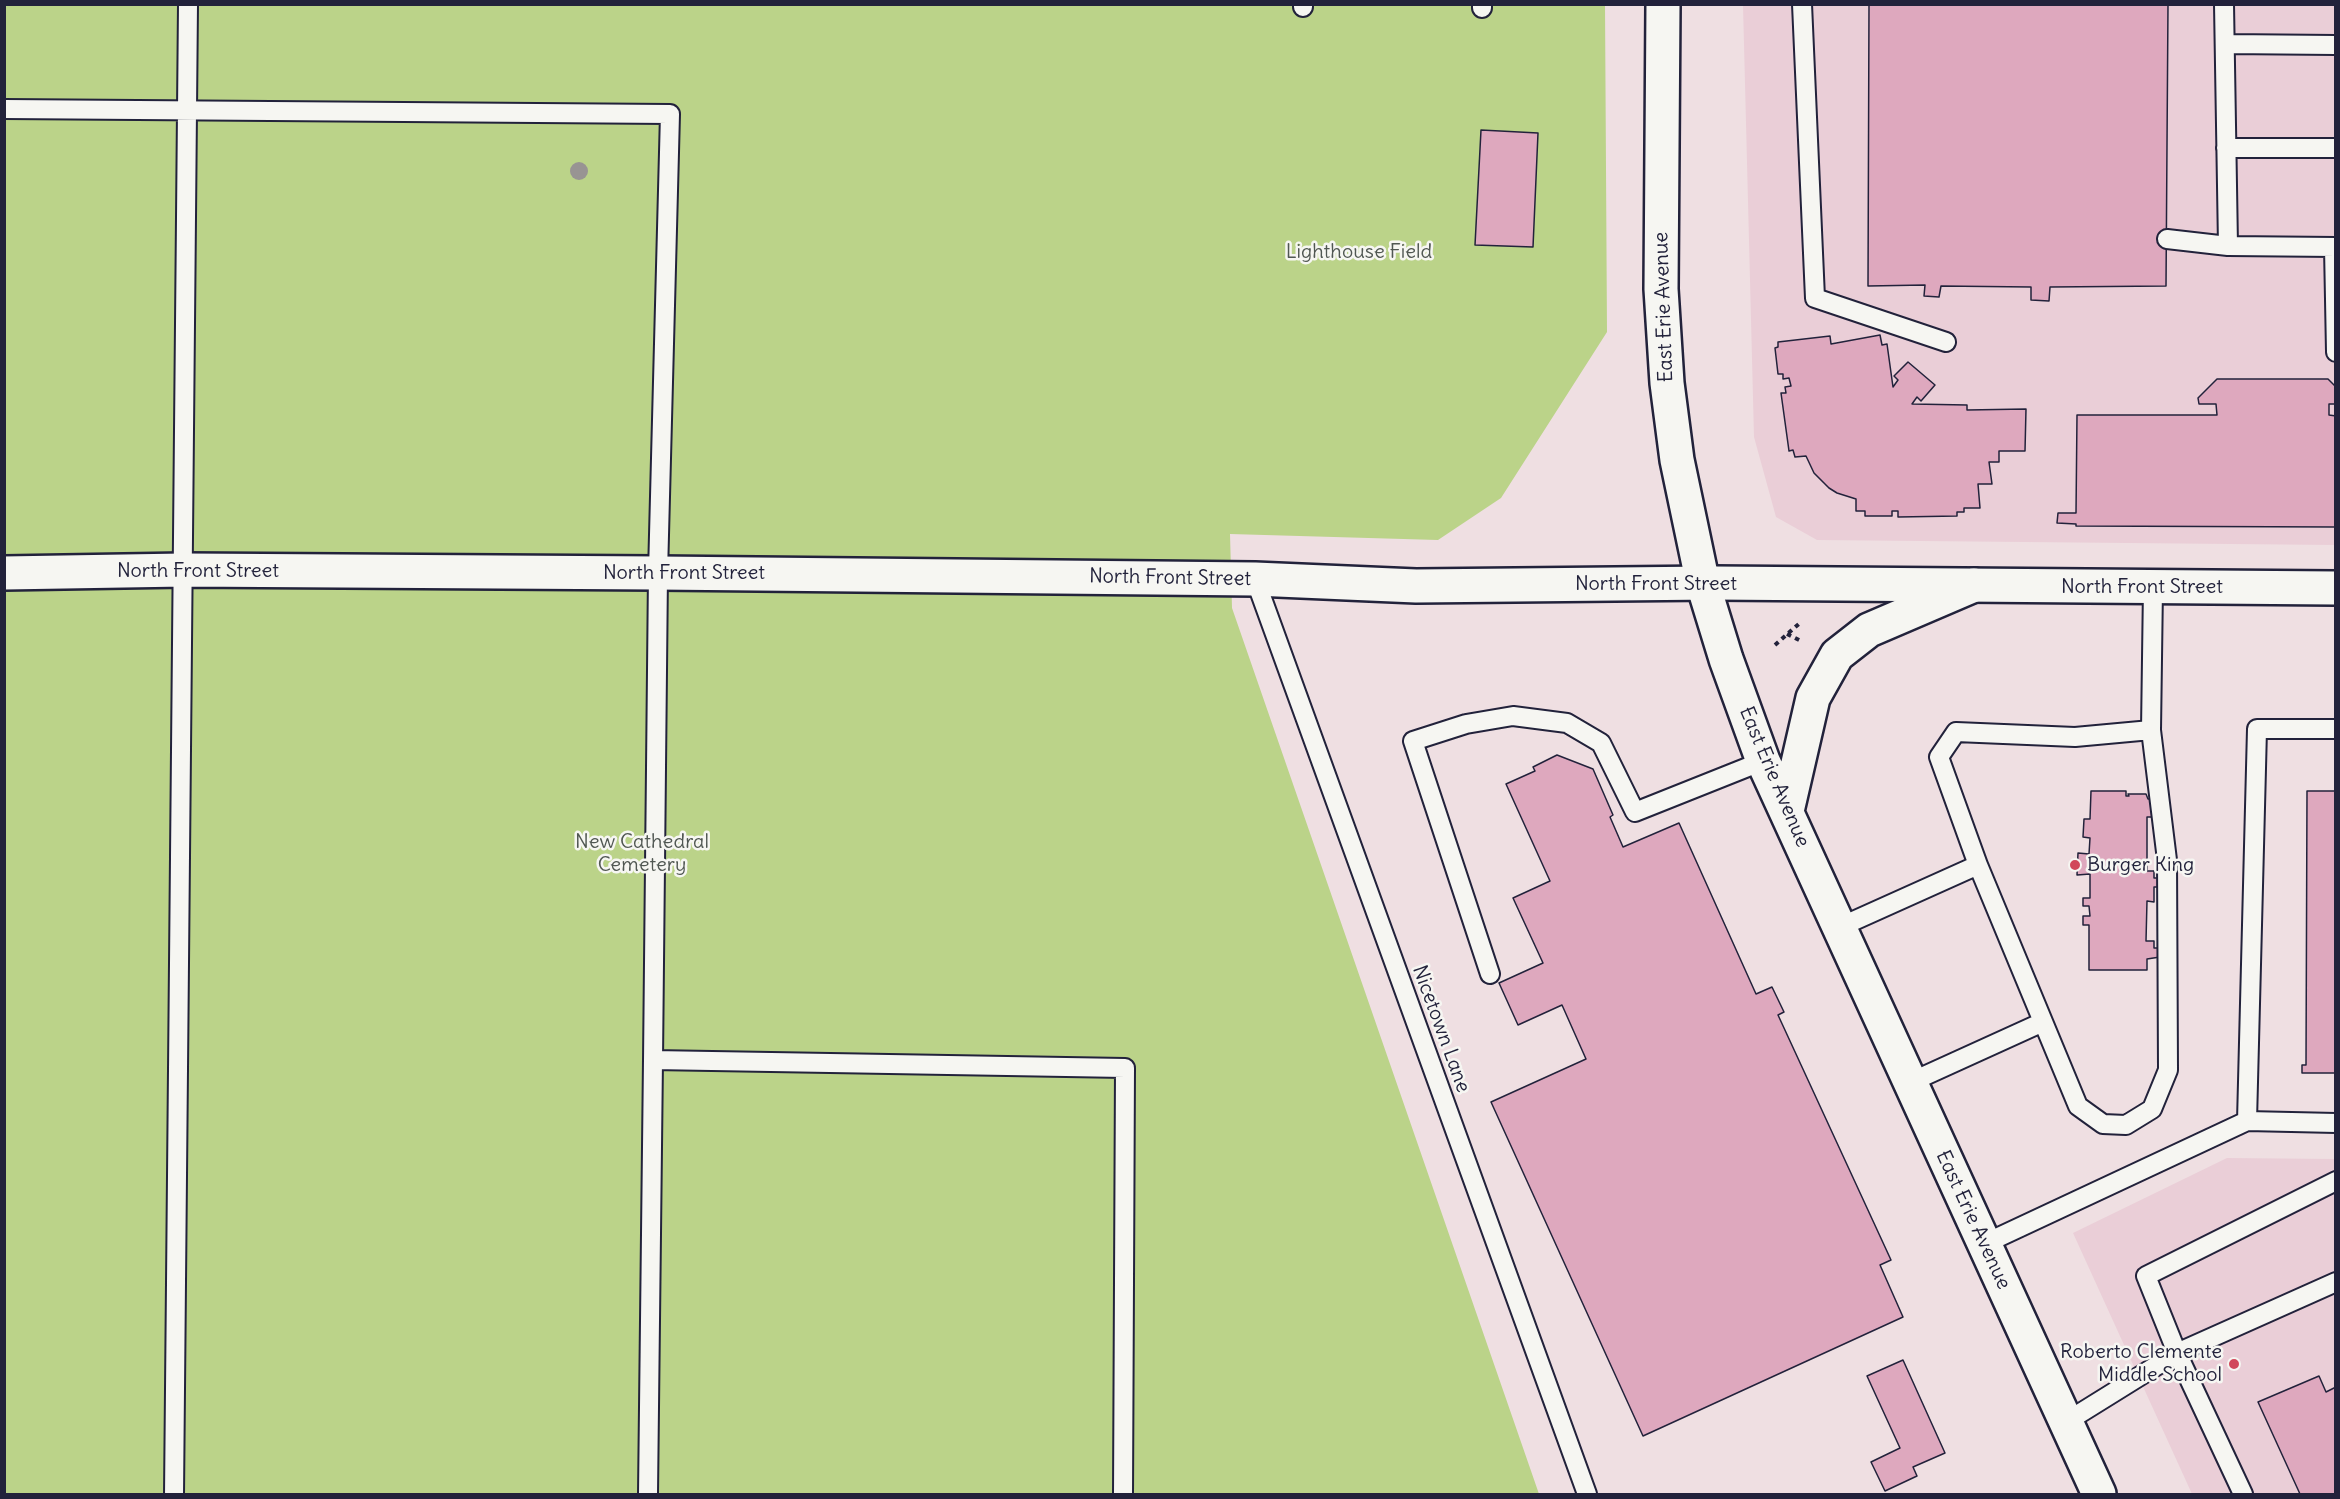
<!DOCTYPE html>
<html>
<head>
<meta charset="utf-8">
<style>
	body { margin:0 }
	#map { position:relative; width:2340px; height:1499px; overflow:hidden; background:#efdfe2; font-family:Delius,sans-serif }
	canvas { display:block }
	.frame { position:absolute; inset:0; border:6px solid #22223b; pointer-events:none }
</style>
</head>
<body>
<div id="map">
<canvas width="2340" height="1499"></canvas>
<div class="frame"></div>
</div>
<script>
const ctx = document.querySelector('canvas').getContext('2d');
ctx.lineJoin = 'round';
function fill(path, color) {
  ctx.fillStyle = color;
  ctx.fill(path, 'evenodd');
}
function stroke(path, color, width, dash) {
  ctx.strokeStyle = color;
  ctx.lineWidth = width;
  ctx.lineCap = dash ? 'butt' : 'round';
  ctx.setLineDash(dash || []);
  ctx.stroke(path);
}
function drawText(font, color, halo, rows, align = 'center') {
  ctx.font = font + ' Delius,sans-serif';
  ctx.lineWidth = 5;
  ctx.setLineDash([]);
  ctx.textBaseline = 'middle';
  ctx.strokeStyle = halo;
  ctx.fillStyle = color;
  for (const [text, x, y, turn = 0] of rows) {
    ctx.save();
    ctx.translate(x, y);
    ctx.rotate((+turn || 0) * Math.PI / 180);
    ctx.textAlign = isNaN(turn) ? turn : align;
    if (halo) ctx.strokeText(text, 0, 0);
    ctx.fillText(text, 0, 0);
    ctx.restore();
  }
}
fill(new Path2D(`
	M 1743,5 L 2335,5 L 2335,545 L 1817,540 L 1776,517 L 1754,437 Z
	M 2227,1158 L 2335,1159 L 2335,1494 L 2192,1494 L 2073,1233 Z`), '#eaced7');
fill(new Path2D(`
	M 5,5 L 1605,5 L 1607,332 L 1501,498 L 1438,540 L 1230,534 L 1232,608 L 1539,1494 L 5,1494 Z`), '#bbd389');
const building = new Path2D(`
	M 1869,4 L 2168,4 L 2166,286 L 2050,287 L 2049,301 L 2031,300 L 2031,287 L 1941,286 L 1939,297 L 1924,296 L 1925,285 L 1868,286 Z
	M 1481,130 L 1538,133 L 1533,247 L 1475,245 Z
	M 1880,335 L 1882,345 L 1887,344 L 1893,387 L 1898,380 L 1894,376 L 1908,362 L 1935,385 L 1921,401 L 1917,397 L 1912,404 L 1967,405 L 1967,410 L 2026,409 L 2025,451 L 1999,451 L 1999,462 L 1989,462 L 1992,484 L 1978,484 L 1980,508 L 1964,508 L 1964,512 L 1957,512 L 1957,516 L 1898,517 L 1898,511 L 1892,511 L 1892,516 L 1865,516 L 1865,511 L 1856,511 L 1856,499 L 1837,493 L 1829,488 L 1814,473 L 1806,456 L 1795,457 L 1793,450 L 1789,451 L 1781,393 L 1786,393 L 1785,387 L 1791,386 L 1789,378 L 1783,379 L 1783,374 L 1778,374 L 1775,348 L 1778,347 L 1778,342 L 1830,336 L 1831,344 Z
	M 2217,379 L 2328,379 L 2336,387 L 2336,404 L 2329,404 L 2329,415 L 2336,416 L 2336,527 L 2076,526 L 2076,524 L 2057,523 L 2058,513 L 2076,513 L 2077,415 L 2217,415 L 2216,404 L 2199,404 L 2198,398 Z
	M 1557,755 L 1593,769 L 1613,815 L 1610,817 L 1623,847 L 1679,823 L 1756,994 L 1772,987 L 1784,1012 L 1778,1015 L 1891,1260 L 1880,1265 L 1903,1317 L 1643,1436 L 1491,1102 L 1586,1059 L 1562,1005 L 1518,1025 L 1499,983 L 1543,963 L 1513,898 L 1550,881 L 1506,784 L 1535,771 L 1533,767 Z
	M 2091,791 L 2126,791 L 2126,796 L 2129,796 L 2128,794 L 2146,794 L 2148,799 L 2154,799 L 2154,817 L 2147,817 L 2147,871 L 2154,871 L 2154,878 L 2161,878 L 2161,887 L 2154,887 L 2154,902 L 2147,901 L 2146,941 L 2154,941 L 2154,948 L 2160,948 L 2160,957 L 2147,959 L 2147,970 L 2089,970 L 2089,925 L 2083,925 L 2083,916 L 2090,916 L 2089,906 L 2083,906 L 2083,898 L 2090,898 L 2090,874 L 2077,875 L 2078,853 L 2089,854 L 2090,838 L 2083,837 L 2084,819 L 2090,819 Z
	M 2307,791 L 2336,791 L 2336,1073 L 2302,1073 L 2302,1065 L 2306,1065 Z
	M 1903,1360 L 1945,1453 L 1913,1467 L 1917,1476 L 1885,1491 L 1871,1462 L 1900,1448 L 1867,1376 Z
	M 2319,1376 L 2326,1392 L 2336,1387 L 2336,1494 L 2300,1494 L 2258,1402 Z`);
fill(building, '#dea8be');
stroke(building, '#22223b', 1.5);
const service = new Path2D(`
	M 1802,4 L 1815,298 L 1946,342
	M 2224,4 L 2228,246 L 2336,247
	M 1303,7 L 1303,4
	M 1482,8 L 1482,4
	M 2226,44 L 2336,45
	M 4,109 L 670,114 L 658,573 L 653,1060 L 1125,1068 L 1123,1494
	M 2226,148 L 2336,148
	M 2167,239 L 2228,246
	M 2334,247 L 2336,352
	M 1255,579 L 1587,1494
	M 1978,865 L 2078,1106 L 2103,1124 L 2126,1125 L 2152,1109 L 2168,1070 L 2167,860 L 2151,730
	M 1840,927 L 1978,865 L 1939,757 L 1956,732 L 2075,737 L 2151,730 L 2153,587
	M 1490,974 L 1413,741 L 1466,724 L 1513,716 L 1567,723 L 1601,743 L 1635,812 L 1763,761
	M 1911,1082 L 2043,1022
	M 2247,1121 L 2257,729 L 2336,729
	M 1984,1244 L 2247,1121 L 2336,1123
	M 2066,1422 L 2177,1353 L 2336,1282
	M 174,1494 L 188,4
	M 648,1494 L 653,1060
	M 2243,1494 L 2177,1353 L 2146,1276 L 2336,1181`);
const tertiary = new Path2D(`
	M 4,573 L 184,570 L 658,573 L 1255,579 L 1416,586 L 1714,583 L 2336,588`);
const secondary = new Path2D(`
	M 1663,4 L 1661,289 L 1667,383 L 1677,460 L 1703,584 L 1726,659 L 1763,761 L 2099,1494
	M 1787,811 L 1813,698 L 1837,655 L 1869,630 L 1974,585`);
stroke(service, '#22223b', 22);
stroke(tertiary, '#22223b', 38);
stroke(secondary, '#22223b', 38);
stroke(new Path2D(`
	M 1787,634 L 1803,642
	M 1775,645 L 1801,622`), '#22223b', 4, [4.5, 4.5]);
stroke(service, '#f6f6f2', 18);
stroke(tertiary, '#f6f6f2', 33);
stroke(secondary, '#f6f6f2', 33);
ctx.fillStyle = '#989493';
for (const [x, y] of [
	[579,171]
]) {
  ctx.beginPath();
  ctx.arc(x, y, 9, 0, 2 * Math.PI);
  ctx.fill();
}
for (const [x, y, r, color] of [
	[2075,865,6,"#d1495b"],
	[2234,1364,6,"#d1495b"]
]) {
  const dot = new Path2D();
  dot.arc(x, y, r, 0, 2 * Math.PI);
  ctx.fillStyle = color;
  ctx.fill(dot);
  stroke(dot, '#f6f6f2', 2);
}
drawText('20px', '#505752', '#f6f6f2', [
	["Lighthouse Field",1359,252],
	["New Cathedral",642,842],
	["Cemetery",642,865]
]);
drawText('20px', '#22223b', '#f6f6f2', [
	["East Erie Avenue",1664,307,-92],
	["North Front Street",198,571],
	["North Front Street",684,573],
	["North Front Street",1170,578,1],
	["North Front Street",1656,584],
	["North Front Street",2142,587],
	["East Erie Avenue",1774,777,67],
	["Nicetown Lane",1441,1029,70],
	["East Erie Avenue",1973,1220,65]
]);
drawText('20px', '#22223b', '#f6f6f2', [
	["Burger King",2087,865],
	["Roberto Clemente",2222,1352,"right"],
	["Middle School",2222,1375,"right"]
], 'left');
</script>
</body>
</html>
